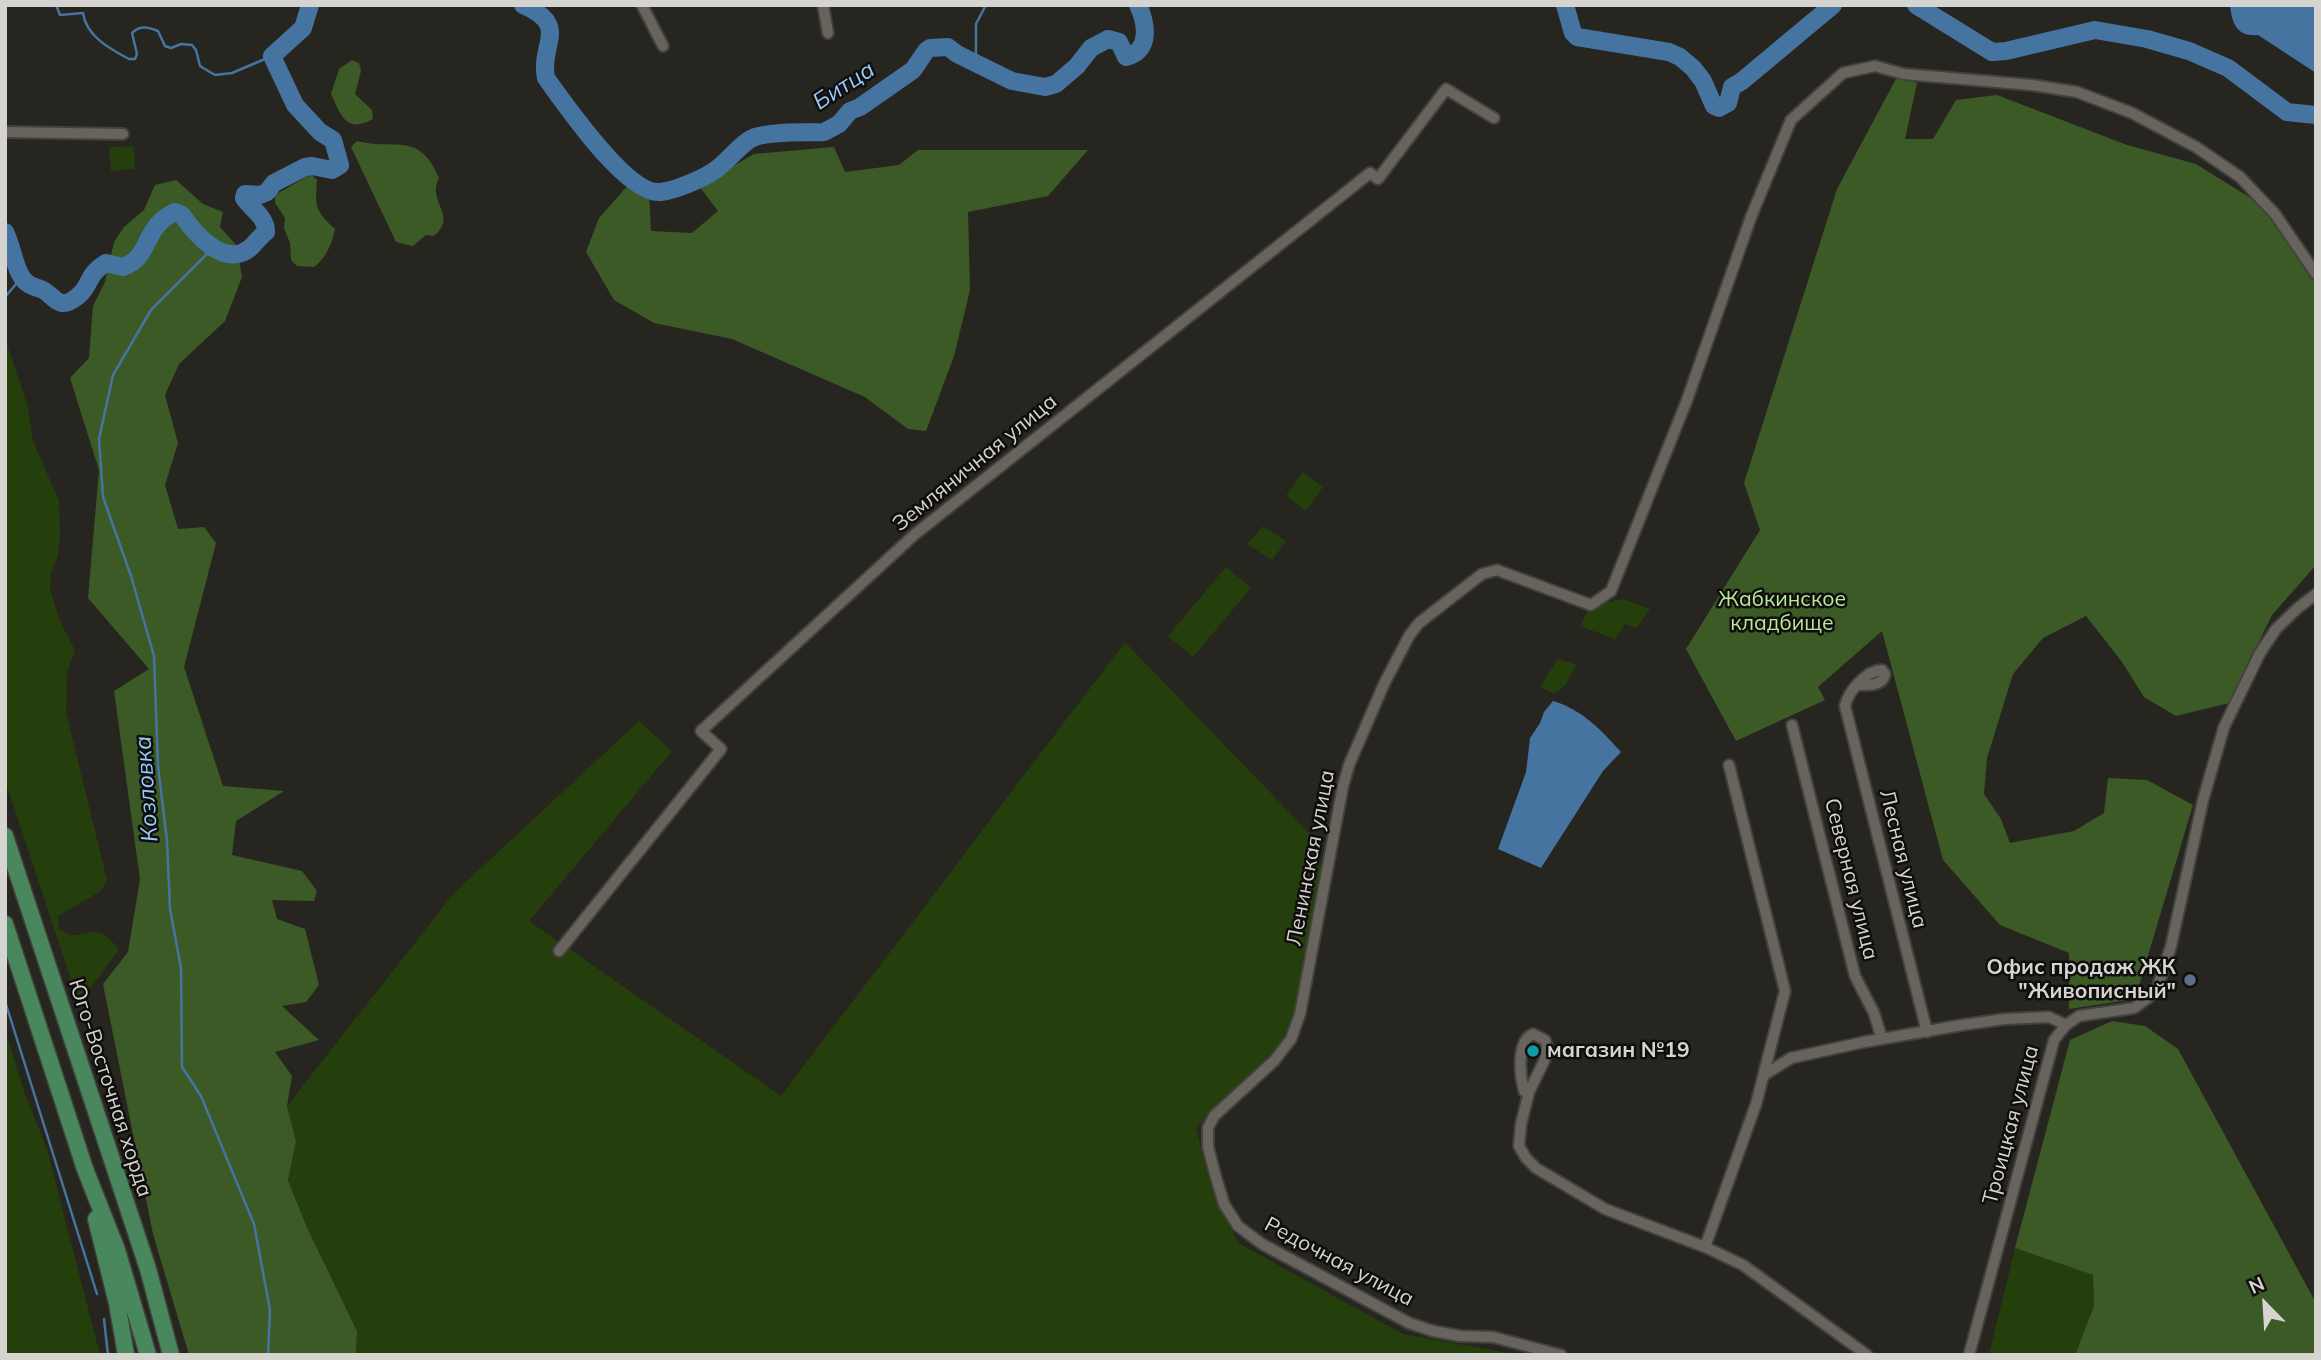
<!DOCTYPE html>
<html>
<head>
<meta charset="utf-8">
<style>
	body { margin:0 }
	#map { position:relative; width:2321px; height:1360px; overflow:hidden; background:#27251f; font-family:Mulish,sans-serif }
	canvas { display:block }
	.frame { position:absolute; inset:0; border:7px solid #d5d4d0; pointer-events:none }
	.north { position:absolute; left:2230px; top:1269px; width:70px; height:70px; -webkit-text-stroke:5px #0f0e0c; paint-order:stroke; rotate:336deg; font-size:19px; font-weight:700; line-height:28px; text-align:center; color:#d5d4d0 }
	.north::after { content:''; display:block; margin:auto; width:24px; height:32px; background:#d5d4d0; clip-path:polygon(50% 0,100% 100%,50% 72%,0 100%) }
</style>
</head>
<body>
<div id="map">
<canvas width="2321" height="1360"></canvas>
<div class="frame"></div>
<div class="north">N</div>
</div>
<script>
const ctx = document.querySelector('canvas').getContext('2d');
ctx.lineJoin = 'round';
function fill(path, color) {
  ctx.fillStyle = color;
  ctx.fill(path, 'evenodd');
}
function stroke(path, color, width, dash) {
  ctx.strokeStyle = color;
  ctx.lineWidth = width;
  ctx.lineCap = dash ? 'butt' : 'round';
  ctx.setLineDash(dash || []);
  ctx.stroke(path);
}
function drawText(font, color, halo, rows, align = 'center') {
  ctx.font = font + ' Mulish,sans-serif';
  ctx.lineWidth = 5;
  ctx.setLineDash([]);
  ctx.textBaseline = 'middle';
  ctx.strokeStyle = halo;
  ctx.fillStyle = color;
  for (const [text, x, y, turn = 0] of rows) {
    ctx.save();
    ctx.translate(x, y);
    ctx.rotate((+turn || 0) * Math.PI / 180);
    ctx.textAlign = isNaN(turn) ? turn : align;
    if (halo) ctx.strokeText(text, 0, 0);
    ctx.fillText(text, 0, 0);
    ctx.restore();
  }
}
fill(new Path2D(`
	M 134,146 L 135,169 L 111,171 L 109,147 Z
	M 5,338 L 28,407 L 33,441 L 59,501 L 60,537 L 58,556 L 51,572 L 50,590 L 60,621 L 75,650 L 67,673 L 66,712 L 107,880 L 101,891 L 58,916 L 59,929 C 86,948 92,913 119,950 L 79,1004 L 5,780 Z
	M 1303,472 L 1323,487 L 1306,511 L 1286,496 Z
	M 1263,526 L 1286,541 L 1272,560 L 1247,544 Z
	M 1226,567 L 1251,588 L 1193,657 L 1168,636 Z
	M 1623,599 L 1650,609 L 1637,628 L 1625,624 L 1615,639 L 1580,626 L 1591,605 Z
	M 1125,642 L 1315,839 L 1324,890 L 1291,1034 L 1196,1128 L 1208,1176 L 1238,1243 L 1403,1334 L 1519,1355 L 356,1355 L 357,1331 L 306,1224 L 288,1180 L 296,1141 L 287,1106 L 454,893 L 639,721 L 672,751 L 529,921 L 781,1096 Z
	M 1558,659 L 1577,665 L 1565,685 L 1554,694 L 1540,687 Z
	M 5,1030 L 24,1091 L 47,1149 L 100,1355 L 5,1355 Z
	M 2015,1248 L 2093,1275 L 2094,1306 L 2075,1355 L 1989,1355 Z`), '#243f0b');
fill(new Path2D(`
	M 352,60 L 359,63 L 361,71 L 355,94 L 372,110 L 373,119 C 346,134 341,115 331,94 L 339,69 Z
	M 1897,77 L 1917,83 L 1905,139 L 1933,139 L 1956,100 L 1997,95 L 2127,145 L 2196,164 L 2257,202 L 2289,241 L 2316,278 L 2316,565 L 2272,615 L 2229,703 L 2176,716 L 2144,697 L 2122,662 L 2086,616 L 2043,638 L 2013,674 L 1987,758 L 1984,794 L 2001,819 L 2010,843 L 2074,831 L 2104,813 L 2108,778 L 2147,780 L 2193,805 L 2135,999 L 2069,1009 L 2069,953 L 2000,925 L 1943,860 L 1882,631 L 1818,687 L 1825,700 L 1736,741 L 1686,649 L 1760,530 L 1744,483 L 1837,189 Z
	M 357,141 C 395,151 419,130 439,178 C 426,202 459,215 434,236 L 426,235 L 413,246 L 396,242 L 351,147 Z
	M 834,147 L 845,172 L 899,165 L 918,150 L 1088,150 L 1048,196 L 968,212 L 970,290 L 954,356 L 926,431 L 908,429 L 865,397 L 732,339 L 654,323 L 614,300 L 586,252 L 599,218 L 630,183 L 649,193 L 651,231 L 692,233 L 718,211 L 699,186 L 754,154 Z
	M 311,174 L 317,180 C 315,206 315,211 335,229 C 332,244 326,258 314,267 L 297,266 L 291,260 L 290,243 L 284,228 L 285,218 L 275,203 L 275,195 Z
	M 176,180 L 203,204 L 223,212 L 220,227 L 237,246 L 242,277 L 225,321 L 179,364 L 165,395 L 178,443 L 165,485 L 178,529 L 204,527 L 216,543 L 184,667 L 223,786 L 284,791 L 236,821 L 232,855 L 302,871 L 317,891 L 314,901 L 272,900 L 277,919 L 305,929 L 319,985 L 306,1002 L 282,1006 L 319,1040 L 275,1052 L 292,1076 L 287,1106 L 296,1141 L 288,1180 L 306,1225 L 357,1331 L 356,1355 L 189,1355 L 153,1234 L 103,984 L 128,952 L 140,879 L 114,691 L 149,669 L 88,598 L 99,470 L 70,378 L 89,358 L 93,306 L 105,282 L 114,242 L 124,227 L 144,210 L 155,185 Z
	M 2112,1021 L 2145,1026 L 2178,1049 L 2316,1303 L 2316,1355 L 2075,1355 L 2094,1306 L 2093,1275 L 2015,1248 L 2070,1040 Z`), '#3c5a26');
fill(new Path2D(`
	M 2230,5 L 2316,5 L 2316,73 L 2258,35 C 2237,37 2232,24 2230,5 Z
	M 1553,701 C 1583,710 1601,730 1621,752 L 1603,771 L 1541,868 L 1498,849 L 1526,772 L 1530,738 L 1540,723 L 1544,712 Z`), '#4674a0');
stroke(new Path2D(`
	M 56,5 L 60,15 L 83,13 C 86,36 110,49 129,59 L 135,59 L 137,54 L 132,33 C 140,25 148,27 158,31 L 165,46 L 171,48 L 181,44 L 192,45 L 196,50 L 200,66 L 215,75 L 232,73 L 272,56
	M 976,63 L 976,24 L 986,5
	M 213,248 L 151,310 L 113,375 L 99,439 L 103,497 L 131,576 L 154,656 L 158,766 L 167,841 L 170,909 L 181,968 L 182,1067 L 201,1096 L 254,1224 L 270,1310 L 268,1355
	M 5,297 L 22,277
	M 5,1001 L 97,1294
	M 104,1319 L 108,1355`), '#4674a0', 2.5);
stroke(new Path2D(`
	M 523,5 C 571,26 539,43 546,78 C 565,104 627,195 660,192 C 674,191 702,179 714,171 C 728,162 741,142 755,137 C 773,131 805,133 824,132 L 839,124 L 850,111 L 860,107 L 913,70 L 926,51 L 930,48 L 948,47 L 957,54 L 1012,81 L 1045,87 L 1056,84 L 1077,66 L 1091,48 L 1108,39 L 1119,42 L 1126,57 C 1152,51 1146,22 1138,5
	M 1565,5 L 1573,33 L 1577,37 L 1669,52 L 1680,57 L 1693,68 L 1703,81 L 1714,106 L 1719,108 L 1728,103 L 1732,87 L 1742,81 L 1833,5
	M 1916,5 L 1992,52 L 2006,51 L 2095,30 L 2147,39 L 2189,51 L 2228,68 L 2287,112 L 2316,115
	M 5,232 C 12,245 13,261 20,274 C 25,284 31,286 41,289 C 55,295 58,313 78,296 C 91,286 86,275 106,263 L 123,267 C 152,257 142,227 175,212 L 182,215 C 195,234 225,269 250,248 C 256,243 259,237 266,232 C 266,216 252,210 244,198 L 245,194 L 260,195 L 267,192 L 274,183 L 305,167 L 312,166 L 332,170 L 340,165 L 333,140 L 320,132 L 295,105 L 272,56 L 303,28 L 310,5`), '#4674a0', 18);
const minor = new Path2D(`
	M 642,5 L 663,46
	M 823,5 L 828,33
	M 5,132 L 123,134
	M 1858,685 C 1869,685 1883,686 1885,674 L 1882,670 C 1866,670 1848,692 1845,706 L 1927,1032
	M 1792,725 L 1855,976 L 1874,1013 L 1882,1039
	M 559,951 L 721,749 L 701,731 L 914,535 L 1370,173 L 1378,179 L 1446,89 L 1494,118
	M 1764,1075 L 1791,1058 L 1864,1042 L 1962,1025 L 2005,1019 L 2049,1017 L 2066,1025
	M 1529,1092 L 1524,1091 C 1520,1076 1516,1041 1533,1034 L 1545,1040 L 1547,1046 L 1545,1059 L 1529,1092 L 1521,1124 L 1519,1146 L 1526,1158 L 1536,1168 L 1605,1209 L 1705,1247 L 1743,1265 L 1867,1355
	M 1705,1247 L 1756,1104 L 1785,991 L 1729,765
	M 1561,1355 L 1493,1337 L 1460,1336 L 1433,1331 L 1409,1323 L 1262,1244 L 1238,1226 L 1224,1204 L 1215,1174 L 1208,1147 L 1208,1128 L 1214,1116 L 1274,1061 L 1291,1039 L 1300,1014 L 1343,786 L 1349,765 L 1384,684 L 1409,636 L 1419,623 L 1482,574 L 1497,570 L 1591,605 L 1611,591 L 1687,400 L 1751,217 L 1791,120 L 1843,73 L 1875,66 L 1904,74 L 2032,85 L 2077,92 L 2132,113 L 2196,147 L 2240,177 L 2275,214 L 2316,274
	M 1969,1355 L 2054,1040 L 2066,1025 L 2079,1016 L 2134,1008 L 2156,992 L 2171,946 L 2203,800 L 2224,727 L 2260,653 L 2276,629 L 2299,607 L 2316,594`);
const primary = new Path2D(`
	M 5,836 L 148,1269 L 171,1355
	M 5,924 L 85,1169 L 117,1250 L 148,1355
	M 96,1219 L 117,1303 L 126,1355`);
stroke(minor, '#43413d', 14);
stroke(primary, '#43413d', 19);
stroke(minor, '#66645d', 10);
stroke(primary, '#49885d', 16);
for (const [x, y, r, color] of [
	[2190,980,7,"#5c6f8a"],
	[1533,1051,7,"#0f9aa8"]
]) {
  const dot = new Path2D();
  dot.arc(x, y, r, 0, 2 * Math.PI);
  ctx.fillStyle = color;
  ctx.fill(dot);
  stroke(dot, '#0f0e0c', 2.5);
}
drawText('21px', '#d5d4d0', '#0f0e0c', [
	["Земляничная улица",975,463,-39],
	["Ленинская улица",1311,858,-79],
	["Лесная улица",1903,859,76],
	["Северная улица",1851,879,76],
	["Юго-Восточная хорда",110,1088,72],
	["Троицкая улица",2011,1125,-75],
	["Редочная улица",1339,1262,28]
]);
drawText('21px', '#b8e898', '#0f0e0c', [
	["Жабкинское",1782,600],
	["кладбище",1782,624]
]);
drawText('bold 21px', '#d5d4d0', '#0f0e0c', [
	["Офис продаж ЖК",2176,968],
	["\"Живописный\"",2176,992],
	["магазин №19",1547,1051,"left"]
], 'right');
drawText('italic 23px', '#95cbff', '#0f0e0c', [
	["Битца",844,86,-33],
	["Козловка",147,789,-94]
]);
</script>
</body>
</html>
